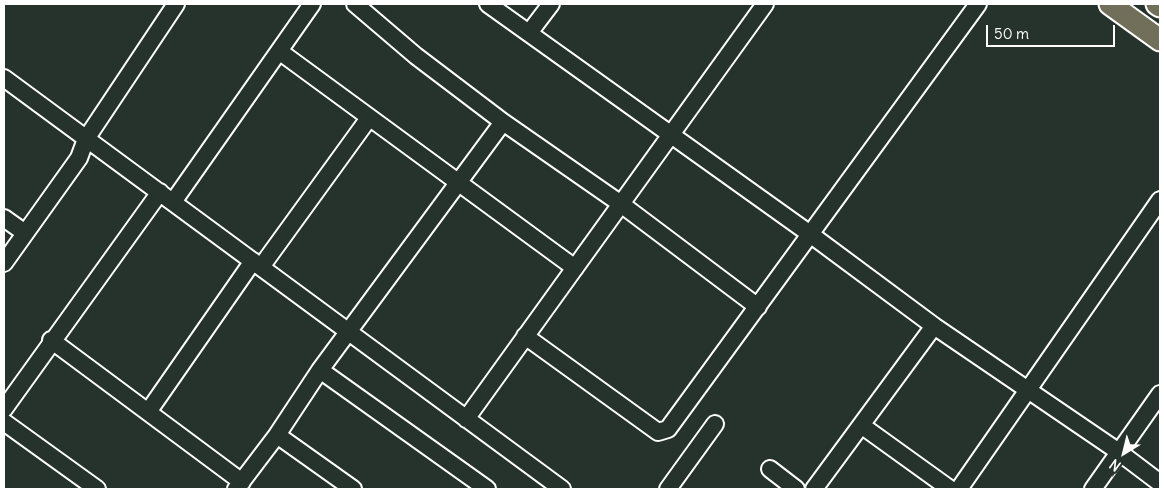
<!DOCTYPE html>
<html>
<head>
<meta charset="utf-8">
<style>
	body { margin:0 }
	#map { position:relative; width:1164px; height:493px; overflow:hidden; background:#26332d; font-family:Delius,sans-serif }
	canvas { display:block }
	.frame { position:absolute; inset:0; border:5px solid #fff; pointer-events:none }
	.north { position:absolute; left:1099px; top:428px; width:50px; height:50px; -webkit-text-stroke:4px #26332d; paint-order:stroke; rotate:216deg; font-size:14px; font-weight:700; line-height:20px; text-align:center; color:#fff }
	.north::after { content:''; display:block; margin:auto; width:18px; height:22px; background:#fff; clip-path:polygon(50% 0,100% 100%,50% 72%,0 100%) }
	.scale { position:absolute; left:986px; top:25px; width:129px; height:22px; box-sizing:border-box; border:2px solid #fff; border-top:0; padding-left:6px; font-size:15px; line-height:18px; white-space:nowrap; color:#fff; -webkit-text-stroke:4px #26332d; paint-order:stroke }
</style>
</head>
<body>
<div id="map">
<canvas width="1164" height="493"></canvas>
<div class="frame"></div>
<div class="north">N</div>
<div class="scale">50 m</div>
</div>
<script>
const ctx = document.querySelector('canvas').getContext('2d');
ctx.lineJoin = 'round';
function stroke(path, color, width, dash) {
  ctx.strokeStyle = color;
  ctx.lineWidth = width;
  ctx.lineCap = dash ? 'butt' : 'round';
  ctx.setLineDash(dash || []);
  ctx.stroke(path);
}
const minor = new Path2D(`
	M 355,4 L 416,56 L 503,122 L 621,204 L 758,307
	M 488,4 L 810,234 L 934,326 L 1119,452 L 1160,483
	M 529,33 L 551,4
	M 279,51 L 575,268
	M 4,78 L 562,489
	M 173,202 L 312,4
	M 4,218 L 25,233
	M 4,263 L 79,158 L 86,139 L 176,4
	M 261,267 L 369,118
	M 525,336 L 658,432 L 668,429 L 978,4
	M 51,340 L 242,482
	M 320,370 L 487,489
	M 4,409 L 160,192
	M 148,412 L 253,261
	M 466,419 L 765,4
	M 4,422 L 97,489
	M 861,425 L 950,489
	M 277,435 L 353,489
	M 770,469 L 796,489
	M 236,489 L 277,435 L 320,370 L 503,122
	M 668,489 L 715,424
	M 814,489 L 934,326
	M 959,489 L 1160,200
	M 1093,489 L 1160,394`);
const major = new Path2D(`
	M 1110,4 L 1160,40
	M 1157,4 L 1160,6`);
stroke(minor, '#fff', 20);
stroke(major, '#fff', 25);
stroke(minor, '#26332d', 16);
stroke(major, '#716e59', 21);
</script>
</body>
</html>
